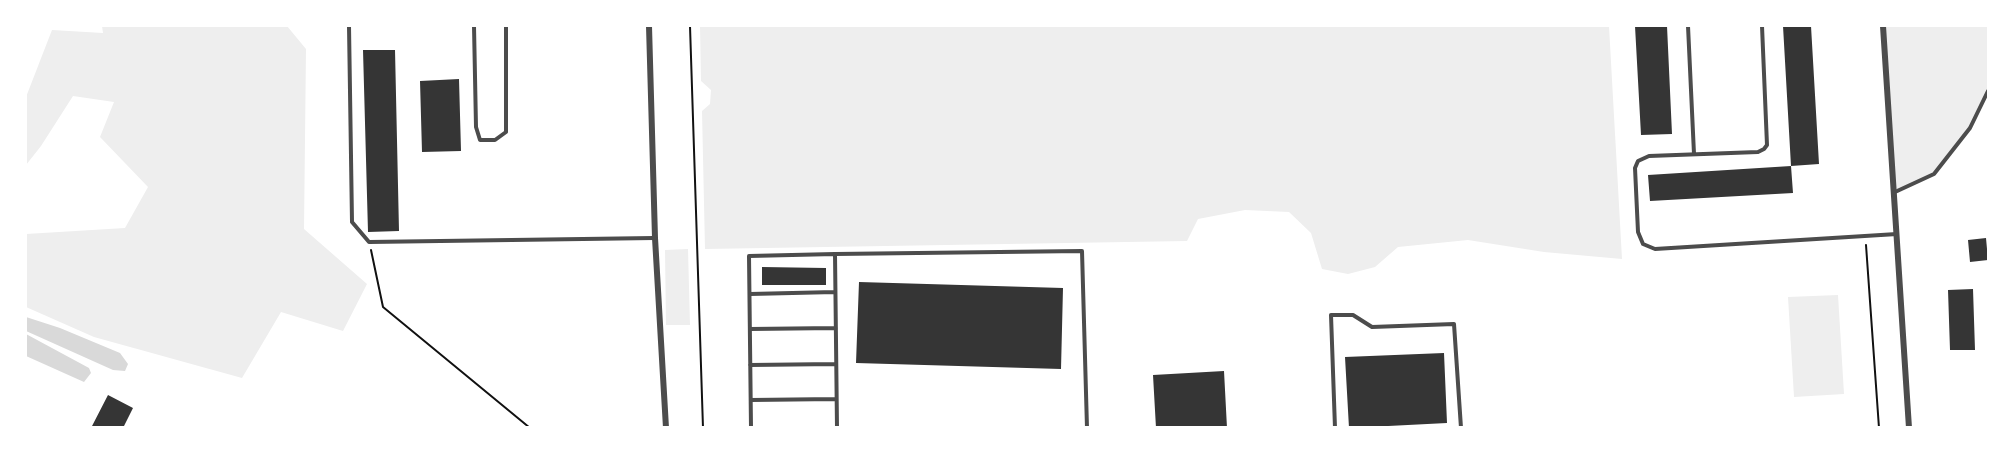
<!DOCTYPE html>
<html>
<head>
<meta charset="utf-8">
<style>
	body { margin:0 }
	#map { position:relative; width:2014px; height:453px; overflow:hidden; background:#fff; font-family:"Noto Sans",sans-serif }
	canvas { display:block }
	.frame { position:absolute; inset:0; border:27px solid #fff; pointer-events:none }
</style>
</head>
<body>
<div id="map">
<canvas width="2014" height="453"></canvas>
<div class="frame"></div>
</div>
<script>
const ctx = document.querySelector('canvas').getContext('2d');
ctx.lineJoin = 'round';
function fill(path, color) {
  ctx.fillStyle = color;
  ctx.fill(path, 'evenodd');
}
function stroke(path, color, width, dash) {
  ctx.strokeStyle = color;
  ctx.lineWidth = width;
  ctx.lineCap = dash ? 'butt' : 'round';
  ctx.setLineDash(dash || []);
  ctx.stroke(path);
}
fill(new Path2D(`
	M 102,26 L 287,26 L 306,49 L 304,229 L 367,284 L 343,331 L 281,312 L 242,378 L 94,337 L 26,307 L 26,234 L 125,228 L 148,187 L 100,137 L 114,102 L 73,96 L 41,146 L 26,165 L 26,97 L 52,30 L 103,33 Z
	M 700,26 L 1609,26 L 1622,259 L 1544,252 L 1468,240 L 1398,247 L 1375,267 L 1348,274 L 1322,269 L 1311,233 L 1289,212 L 1245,210 L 1198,219 L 1187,241 L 705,249 L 702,111 L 710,104 L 711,90 L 701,81 Z
	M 1883,26 L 1988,26 L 1988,91 L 1970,128 L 1934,174 L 1895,192 Z
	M 688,249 L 690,325 L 666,325 L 665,250 Z
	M 1838,295 L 1844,394 L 1794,397 L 1788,297 Z`), '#eee');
fill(new Path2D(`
	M 26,317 L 60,328 L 120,353 L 128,364 L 125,371 L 113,370 L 26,331 L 26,334 L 89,368 L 91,373 L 84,382 L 26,356 Z`), '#d9d9d9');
fill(new Path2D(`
	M 1635,26 L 1667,26 L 1672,134 L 1641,135 Z
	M 1783,26 L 1811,26 L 1819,164 L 1791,166 Z
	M 363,50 L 395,50 L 399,231 L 368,232 Z
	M 459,79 L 461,151 L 422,152 L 420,81 Z
	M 1791,166 L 1793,193 L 1650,201 L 1648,175 Z
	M 1986,238 L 1988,260 L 1970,262 L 1968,240 Z
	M 762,267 L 826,268 L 826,285 L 762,285 Z
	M 859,282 L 1063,288 L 1061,369 L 856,363 Z
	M 1973,289 L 1975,350 L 1950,350 L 1948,290 Z
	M 1444,353 L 1447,423 L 1349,428 L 1345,357 Z
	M 1224,371 L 1227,428 L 1156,428 L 1153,375 Z
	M 108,395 L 133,408 L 123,428 L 91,428 Z`), '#353535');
stroke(new Path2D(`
	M 690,26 L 703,428
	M 1866,245 L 1879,428
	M 371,250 L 383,307 L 530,428`), '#111', 2);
stroke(new Path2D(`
	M 349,26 L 352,222 L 369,242 L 654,238
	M 474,26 L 476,127 L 480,140 L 495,140 L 506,132 L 506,26
	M 1688,26 L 1694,154
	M 1762,26 L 1767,145 L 1764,149 L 1758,152 L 1649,156 L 1638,161 L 1635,168 L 1638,232 L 1643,244 L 1655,249 L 1897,234
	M 1895,192 L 1934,174 L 1970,128 L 1988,91
	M 750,294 L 835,292
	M 750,329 L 836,328
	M 750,365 L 836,364
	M 751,400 L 836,399
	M 751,428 L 749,256 L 835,254
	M 837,428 L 835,254 L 1082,251 L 1087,428
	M 1335,428 L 1331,315 L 1353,315 L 1372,327 L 1454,324 L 1461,428`), '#4c4c4c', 4);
stroke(new Path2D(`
	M 649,26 L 655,238 L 666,428
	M 1883,26 L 1909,428`), '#4c4c4c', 6);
</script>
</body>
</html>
